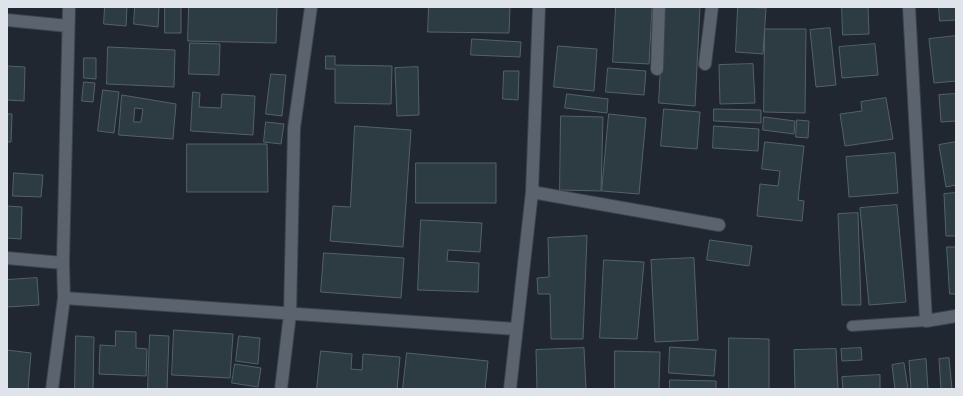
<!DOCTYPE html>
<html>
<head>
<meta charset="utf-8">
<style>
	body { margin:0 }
	#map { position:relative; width:963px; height:396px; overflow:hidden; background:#202731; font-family:"Archivo Narrow",sans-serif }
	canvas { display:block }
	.frame { position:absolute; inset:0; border:8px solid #dfe3ea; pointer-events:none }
</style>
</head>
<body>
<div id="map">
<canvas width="963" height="396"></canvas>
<div class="frame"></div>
</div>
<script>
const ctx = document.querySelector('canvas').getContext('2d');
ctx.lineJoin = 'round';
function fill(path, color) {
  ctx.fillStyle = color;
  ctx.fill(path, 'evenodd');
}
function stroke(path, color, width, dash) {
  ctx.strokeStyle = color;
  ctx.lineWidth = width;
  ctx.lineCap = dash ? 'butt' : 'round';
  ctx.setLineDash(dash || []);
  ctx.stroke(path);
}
const building = new Path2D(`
	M 105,7 L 127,7 L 126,26 L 104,24 Z
	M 135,7 L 159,7 L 158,27 L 134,24 Z
	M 165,7 L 181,7 L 181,33 L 165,33 Z
	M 189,7 L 277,7 L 276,43 L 188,41 Z
	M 429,7 L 510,7 L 509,33 L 428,32 Z
	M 616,7 L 652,7 L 649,64 L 613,62 Z
	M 664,7 L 700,7 L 695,106 L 659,103 Z
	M 738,7 L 766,8 L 763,54 L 736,52 Z
	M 842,7 L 868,7 L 869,34 L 843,35 Z
	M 939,7 L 956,7 L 956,20 L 940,21 Z
	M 830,28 L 836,85 L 816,87 L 810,30 Z
	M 765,29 L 806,29 L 805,113 L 764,112 Z
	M 956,36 L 956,81 L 934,83 L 929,39 Z
	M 472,39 L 521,42 L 520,57 L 471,55 Z
	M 190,43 L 220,44 L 219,75 L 189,74 Z
	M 875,44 L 878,75 L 842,78 L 839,47 Z
	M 558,46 L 597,49 L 594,91 L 554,87 Z
	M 108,47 L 175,50 L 174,87 L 107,84 Z
	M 326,56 L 335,56 L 335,65 L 392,66 L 391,104 L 335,103 L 335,69 L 326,69 Z
	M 84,58 L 96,58 L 96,79 L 84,78 Z
	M 753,64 L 755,103 L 720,104 L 719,65 Z
	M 7,66 L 25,67 L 24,101 L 7,100 Z
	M 418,67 L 419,115 L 397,116 L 395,68 Z
	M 608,68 L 646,71 L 644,95 L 606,92 Z
	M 504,71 L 519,71 L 518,100 L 503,99 Z
	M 271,74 L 286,75 L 282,116 L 266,114 Z
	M 84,82 L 95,83 L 93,102 L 82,101 Z
	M 103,90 L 119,92 L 114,133 L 98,131 Z
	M 193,92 L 200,93 L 199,107 L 221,108 L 222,94 L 255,96 L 253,135 L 191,131 Z
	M 567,94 L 608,99 L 607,113 L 565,108 Z
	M 956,94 L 956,121 L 941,122 L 939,95 Z
	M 122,95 L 176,104 L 173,139 L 119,135 ZM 135,108 L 143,109 L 141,122 L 134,122 Z
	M 886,98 L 893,139 L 845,146 L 840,114 L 862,111 L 861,102 Z
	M 664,109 L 700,112 L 697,149 L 661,146 Z
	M 714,109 L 761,110 L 761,123 L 714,121 Z
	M 7,114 L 12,114 L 11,142 L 7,142 Z
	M 609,114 L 646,118 L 639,194 L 602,191 Z
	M 561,116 L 603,117 L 601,191 L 560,190 Z
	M 764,117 L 795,121 L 794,134 L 763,130 Z
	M 797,120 L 809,121 L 808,138 L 796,137 Z
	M 266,122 L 284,124 L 281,144 L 264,142 Z
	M 355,126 L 411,130 L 403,247 L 330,241 L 333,206 L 350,207 Z
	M 714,126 L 759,129 L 758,151 L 713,148 Z
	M 765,142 L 804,146 L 798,200 L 804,201 L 802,221 L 757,216 L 760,184 L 778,186 L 780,171 L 762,169 Z
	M 956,142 L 956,185 L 946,187 L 939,145 Z
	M 187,144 L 267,144 L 268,192 L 187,192 Z
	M 895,153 L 898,193 L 849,197 L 846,157 Z
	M 416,163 L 496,163 L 496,203 L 416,203 Z
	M 14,173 L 43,175 L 41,197 L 13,196 Z
	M 956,193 L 956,236 L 946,236 L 944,194 Z
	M 897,205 L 906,302 L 869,305 L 860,208 Z
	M 7,206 L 22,207 L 21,239 L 7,238 Z
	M 858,213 L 861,305 L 842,305 L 838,214 Z
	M 421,220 L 482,223 L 480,252 L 448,250 L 447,261 L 479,263 L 478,292 L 418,290 Z
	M 587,236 L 583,339 L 551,339 L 550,294 L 538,294 L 537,278 L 549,277 L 548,238 Z
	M 710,240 L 752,246 L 749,266 L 707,260 Z
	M 947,247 L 956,247 L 956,294 L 950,294 Z
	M 324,253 L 404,258 L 401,298 L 321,292 Z
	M 694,258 L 698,340 L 655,342 L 651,260 Z
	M 604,260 L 644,262 L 637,339 L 600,338 Z
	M 37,278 L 39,305 L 7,307 L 7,280 Z
	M 174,330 L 233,334 L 230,378 L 172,375 Z
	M 116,331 L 136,332 L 136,348 L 147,349 L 146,376 L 99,374 L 100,345 L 115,346 Z
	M 150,335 L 169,336 L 167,389 L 148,389 Z
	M 76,336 L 94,337 L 93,389 L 75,389 Z
	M 239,336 L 260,338 L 258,364 L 236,361 Z
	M 729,338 L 769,339 L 769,389 L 729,389 Z
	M 670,347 L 716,350 L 714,376 L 669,373 Z
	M 584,348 L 586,389 L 537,389 L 536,350 Z
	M 861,348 L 862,360 L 842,361 L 841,349 Z
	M 836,349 L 838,389 L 795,389 L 794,350 Z
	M 7,350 L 31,353 L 28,389 L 7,389 Z
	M 321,351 L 352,354 L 351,369 L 362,370 L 363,354 L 400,357 L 397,389 L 317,389 Z
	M 615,351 L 660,352 L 659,389 L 615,389 Z
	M 407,353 L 488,361 L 485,389 L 403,389 Z
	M 949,358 L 952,389 L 941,389 L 939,359 Z
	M 926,359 L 928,389 L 911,389 L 909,361 Z
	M 904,363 L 908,389 L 895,389 L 892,365 Z
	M 235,364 L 261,368 L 258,387 L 232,383 Z
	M 880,375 L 880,389 L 843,389 L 842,377 Z
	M 670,380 L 716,381 L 716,389 L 670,389 Z`);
fill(building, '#2d3c42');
stroke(building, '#536269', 1);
const service = new Path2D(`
	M 852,326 L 926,321`);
const minor = new Path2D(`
	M 909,7 L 926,321 L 956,316
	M 7,20 L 68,26
	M 705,64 L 712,7
	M 657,69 L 659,7
	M 532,192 L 719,225
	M 7,258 L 63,263
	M 64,298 L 516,329
	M 52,389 L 64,298 L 63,263 L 69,7
	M 281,389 L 290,314 L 294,128 L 311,7
	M 510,389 L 532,192 L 539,7`);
stroke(service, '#3d434b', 12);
stroke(minor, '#3d434b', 14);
stroke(service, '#5b636f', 10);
stroke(minor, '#5b636f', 12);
</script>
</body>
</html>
